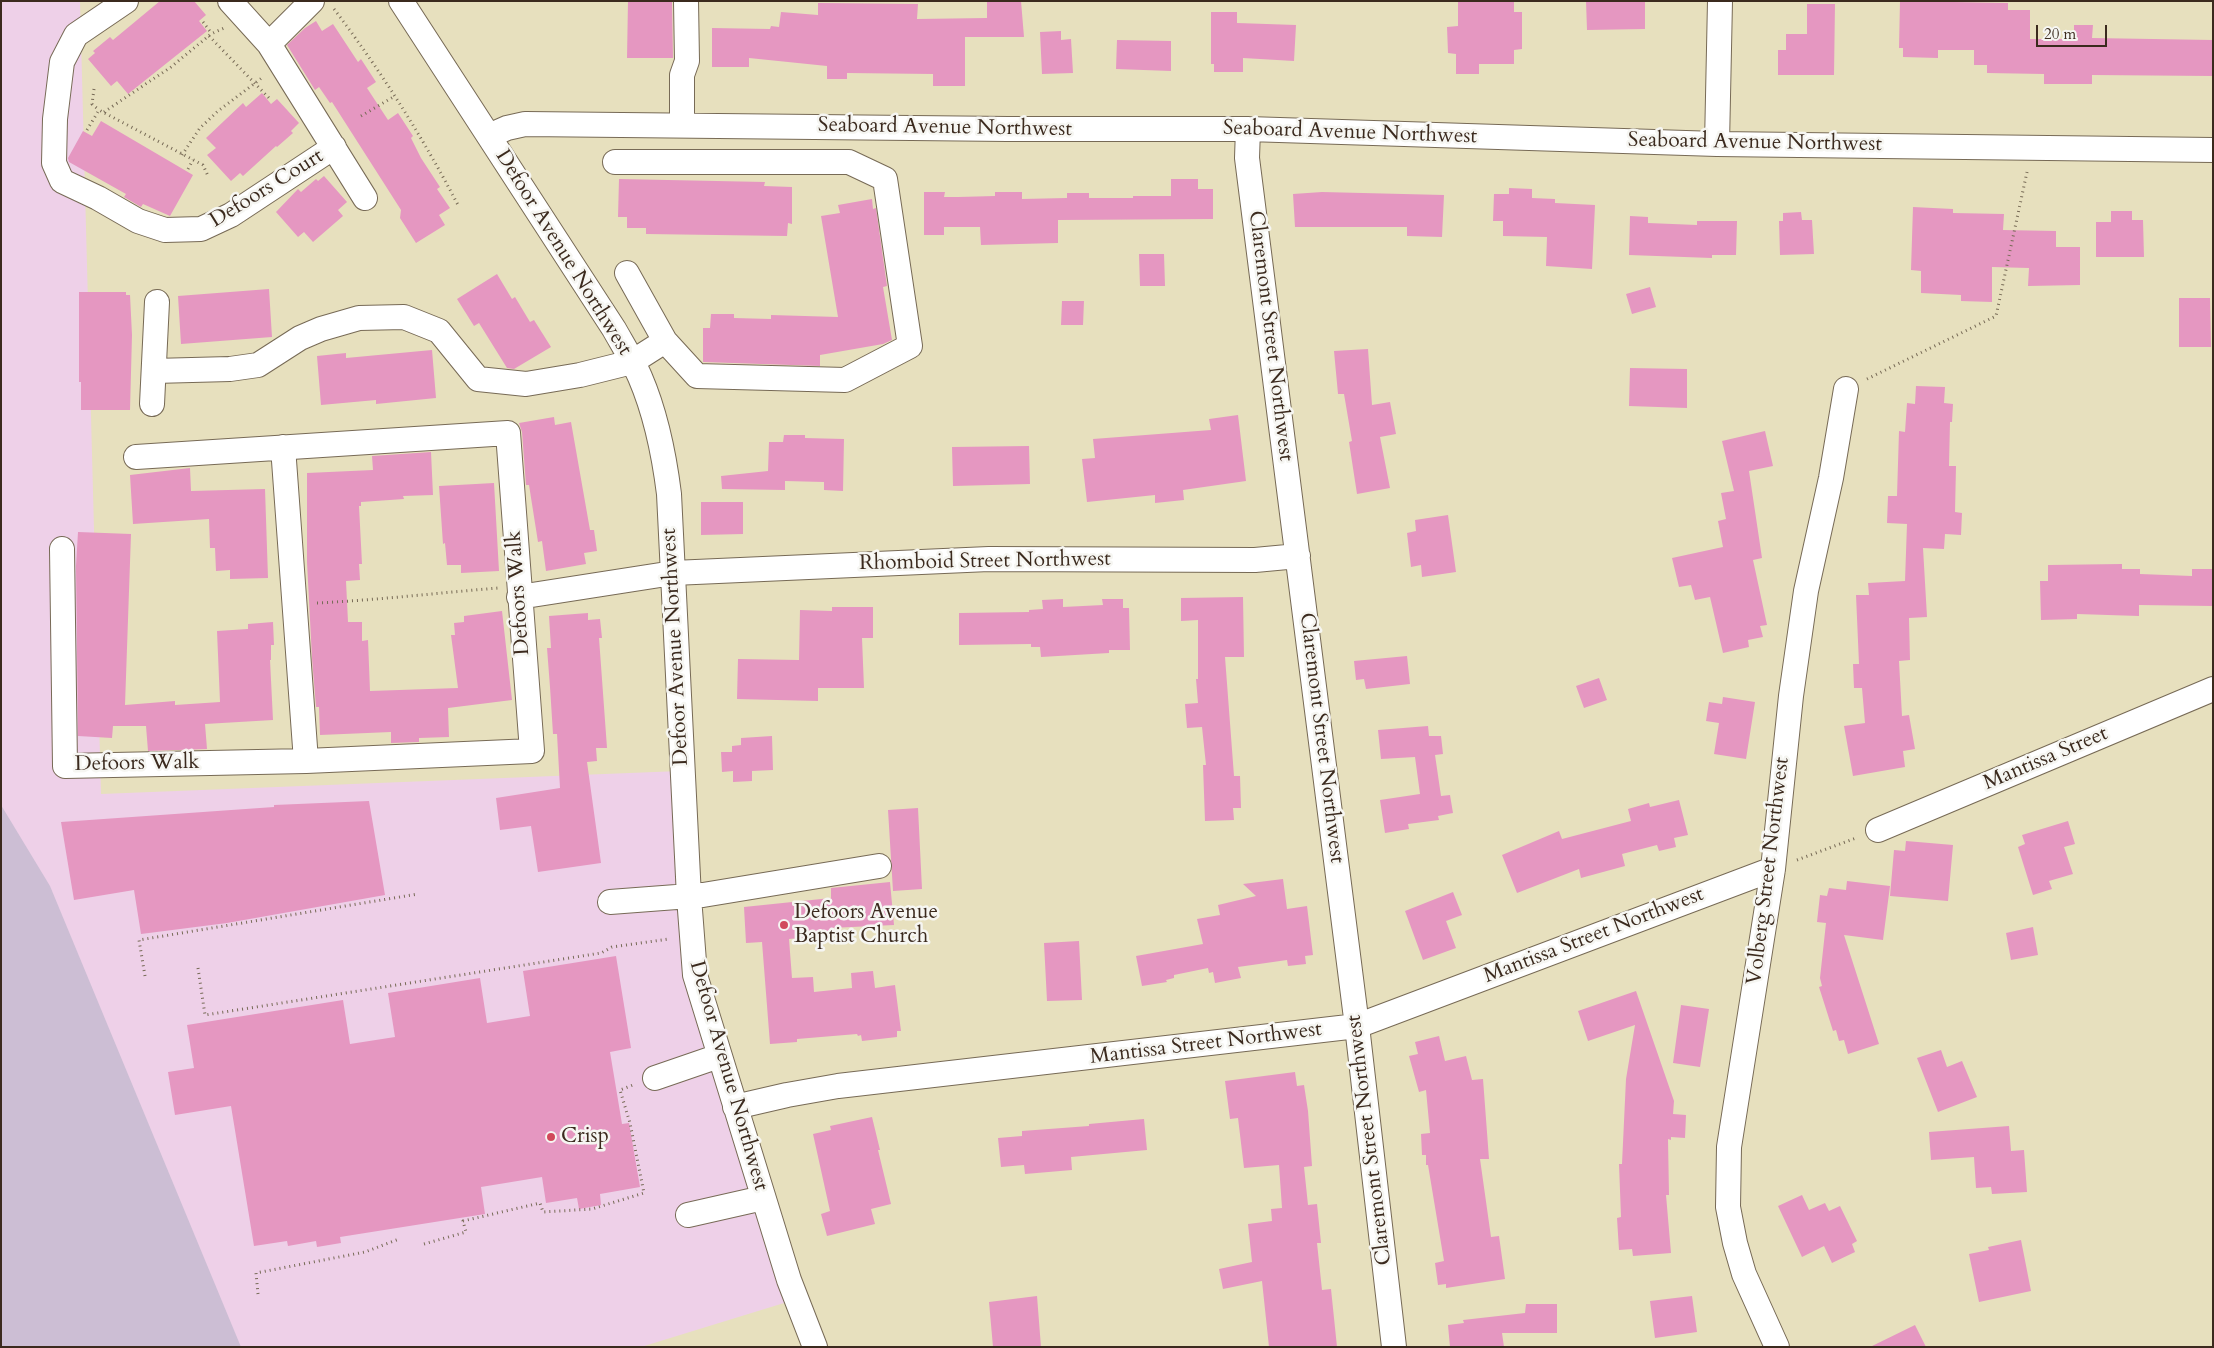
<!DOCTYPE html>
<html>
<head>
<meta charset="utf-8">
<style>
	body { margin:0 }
	#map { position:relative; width:2214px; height:1348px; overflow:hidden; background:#e7e0be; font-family:Cardo,serif }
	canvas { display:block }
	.frame { position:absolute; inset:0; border:2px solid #3b2a1e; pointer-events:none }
	.scale { position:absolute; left:2036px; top:25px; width:71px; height:22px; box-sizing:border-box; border:2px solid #3b2a1e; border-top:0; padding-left:6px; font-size:15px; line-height:18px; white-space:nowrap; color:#3b2a1e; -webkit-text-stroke:4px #f6f6f2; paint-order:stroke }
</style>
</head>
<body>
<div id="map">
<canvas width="2214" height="1348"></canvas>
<div class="frame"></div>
<div class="scale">20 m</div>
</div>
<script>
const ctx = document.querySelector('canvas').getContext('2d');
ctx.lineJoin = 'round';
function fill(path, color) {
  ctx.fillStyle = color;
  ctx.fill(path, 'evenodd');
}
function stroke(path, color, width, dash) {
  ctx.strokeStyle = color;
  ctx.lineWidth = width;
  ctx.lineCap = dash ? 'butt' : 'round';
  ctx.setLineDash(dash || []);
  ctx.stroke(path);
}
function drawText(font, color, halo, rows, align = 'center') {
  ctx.font = font + ' Cardo,serif';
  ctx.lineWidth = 5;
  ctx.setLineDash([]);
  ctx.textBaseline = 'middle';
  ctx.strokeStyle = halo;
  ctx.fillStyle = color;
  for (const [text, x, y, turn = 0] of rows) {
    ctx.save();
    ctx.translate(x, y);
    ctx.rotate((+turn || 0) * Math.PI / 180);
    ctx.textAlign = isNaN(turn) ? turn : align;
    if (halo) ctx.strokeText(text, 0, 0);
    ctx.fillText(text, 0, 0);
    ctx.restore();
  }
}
fill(new Path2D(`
	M 1,1 L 80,1 L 101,794 L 680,771 L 695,975 L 797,1299 L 641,1347 L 1,1347 Z`), '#eed0e8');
fill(new Path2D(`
	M 1,805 L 50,886 L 241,1347 L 1,1347 Z`), '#ccbed4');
fill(new Path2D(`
	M 160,1 L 194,1 L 206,15 L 199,21 L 207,31 L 128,94 L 117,81 L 111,86 L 88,59 L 95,53 L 93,51 L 110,37 L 113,40 Z
	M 628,1 L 672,1 L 673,58 L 627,58 Z
	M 987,1 L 1021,1 L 1024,37 L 965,37 L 965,86 L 933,86 L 933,74 L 847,73 L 847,79 L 827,79 L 827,66 L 749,58 L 749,67 L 712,67 L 712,28 L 770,29 L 771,26 L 779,27 L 781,12 L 818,15 L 818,3 L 918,4 L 917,19 L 987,18 Z
	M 1458,1 L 1514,1 L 1514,12 L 1522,12 L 1522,49 L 1514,50 L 1514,64 L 1479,64 L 1479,74 L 1456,74 L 1456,54 L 1448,53 L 1447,27 L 1458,26 Z
	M 1586,1 L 1645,1 L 1645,29 L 1587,30 Z
	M 1900,1 L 2008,3 L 2008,10 L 2030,10 L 2030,39 L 2074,39 L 2074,25 L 2093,25 L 2092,38 L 2213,40 L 2213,76 L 2092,75 L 2092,84 L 2044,84 L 2044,74 L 1987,73 L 1987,65 L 1974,65 L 1974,50 L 1938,50 L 1938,58 L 1903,57 L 1903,48 L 1899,48 Z
	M 1807,4 L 1835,4 L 1834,75 L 1778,75 L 1778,50 L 1786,50 L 1786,34 L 1807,34 Z
	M 1211,12 L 1237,12 L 1237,23 L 1296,25 L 1294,61 L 1243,58 L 1243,72 L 1214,72 L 1214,64 L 1211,64 Z
	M 316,21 L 322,31 L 333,24 L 358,62 L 361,59 L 376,82 L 367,88 L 388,120 L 398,113 L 413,136 L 411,138 L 421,158 L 440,187 L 437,189 L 450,208 L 439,215 L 445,225 L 416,243 L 400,218 L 401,210 L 332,102 L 330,103 L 319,87 L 315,90 L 287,45 L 305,28 Z
	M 1061,31 L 1061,40 L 1071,39 L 1073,73 L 1042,74 L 1040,32 Z
	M 1117,40 L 1171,41 L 1171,71 L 1116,69 Z
	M 262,93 L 271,104 L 277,99 L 299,123 L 291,131 L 293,133 L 277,147 L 276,146 L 243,176 L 240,173 L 231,181 L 207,155 L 216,148 L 206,138 L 243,103 L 246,107 Z
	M 101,121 L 193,175 L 170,216 L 143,204 L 141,207 L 124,197 L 126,194 L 69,162 L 68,158 L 83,131 L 92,136 Z
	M 324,176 L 347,202 L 338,210 L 343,216 L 313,242 L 304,232 L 298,237 L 276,212 L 298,189 L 301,192 L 316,179 L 318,181 Z
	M 619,179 L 765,182 L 764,186 L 792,187 L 792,224 L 788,223 L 787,236 L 646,234 L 646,228 L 627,228 L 627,217 L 618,217 Z
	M 1171,179 L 1198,179 L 1198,189 L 1213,189 L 1213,219 L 1058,220 L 1058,243 L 981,245 L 980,227 L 944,227 L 944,235 L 924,235 L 924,192 L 945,192 L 944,197 L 958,197 L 995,196 L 995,192 L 1022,192 L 1022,199 L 1067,198 L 1067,193 L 1089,193 L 1089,198 L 1133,198 L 1133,196 L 1171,196 Z
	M 1509,188 L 1532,189 L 1532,198 L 1555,199 L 1555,203 L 1595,205 L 1592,269 L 1546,266 L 1547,237 L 1503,236 L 1503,221 L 1493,221 L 1494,194 L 1509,194 Z
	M 1322,192 L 1444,195 L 1442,237 L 1407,236 L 1407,227 L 1295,227 L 1293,194 Z
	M 872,199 L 873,209 L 876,208 L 887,286 L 883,287 L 892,340 L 883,344 L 820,355 L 820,366 L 703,362 L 703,328 L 710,328 L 711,314 L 734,314 L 734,318 L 771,319 L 771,315 L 838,317 L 821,216 L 840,213 L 838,205 Z
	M 1913,207 L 1953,209 L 1953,213 L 2004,214 L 2003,230 L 2056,231 L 2056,247 L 2080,247 L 2080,285 L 2028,286 L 2029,268 L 1992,267 L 1992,302 L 1961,301 L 1961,295 L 1921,293 L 1921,271 L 1911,270 Z
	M 2111,211 L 2132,211 L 2132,220 L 2143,220 L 2144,257 L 2096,257 L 2096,222 L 2111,222 Z
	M 1801,212 L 1802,220 L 1812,220 L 1814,254 L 1780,255 L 1779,221 L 1783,221 L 1783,213 Z
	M 1630,216 L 1648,217 L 1648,223 L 1697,225 L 1697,221 L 1737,221 L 1736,255 L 1712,255 L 1712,258 L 1629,255 Z
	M 1139,254 L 1164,254 L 1165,286 L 1140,286 Z
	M 497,274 L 512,299 L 515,297 L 530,322 L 534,320 L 551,347 L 514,369 L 507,368 L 479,323 L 474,326 L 457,299 Z
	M 1650,287 L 1656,307 L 1632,314 L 1626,294 Z
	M 269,289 L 272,337 L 181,344 L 178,296 Z
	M 79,292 L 126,292 L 126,295 L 130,295 L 132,335 L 130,410 L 81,410 L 81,382 L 79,382 Z
	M 2179,298 L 2210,298 L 2211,347 L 2179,347 Z
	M 1062,301 L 1084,301 L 1083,325 L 1061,325 Z
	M 1368,349 L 1372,405 L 1390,402 L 1396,434 L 1380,437 L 1390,488 L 1357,494 L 1349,442 L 1352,441 L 1344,394 L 1338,394 L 1334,351 Z
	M 432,350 L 436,398 L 376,404 L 376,400 L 321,405 L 317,356 L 346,353 L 346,358 Z
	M 1630,368 L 1687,369 L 1687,408 L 1629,406 Z
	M 1916,386 L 1945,387 L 1944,403 L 1953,404 L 1952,422 L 1950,422 L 1949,466 L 1956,466 L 1955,512 L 1962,513 L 1961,535 L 1945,534 L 1944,549 L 1923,548 L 1927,617 L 1909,618 L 1910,660 L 1899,661 L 1902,716 L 1909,715 L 1915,749 L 1903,751 L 1905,767 L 1853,776 L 1844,726 L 1865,723 L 1862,688 L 1854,688 L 1853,664 L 1859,664 L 1856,595 L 1869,595 L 1868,583 L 1905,581 L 1907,524 L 1887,523 L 1888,496 L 1897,496 L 1899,431 L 1905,432 L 1907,403 L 1915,404 Z
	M 1238,415 L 1246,481 L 1183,490 L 1184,500 L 1155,503 L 1155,495 L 1087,502 L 1082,459 L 1095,458 L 1093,439 L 1211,430 L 1209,419 Z
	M 554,417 L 555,425 L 571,422 L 590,530 L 594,530 L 597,551 L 584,553 L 586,564 L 546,571 L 542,541 L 538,542 L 529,485 L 526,485 L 522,432 L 519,423 Z
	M 1765,431 L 1773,466 L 1749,471 L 1762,558 L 1753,560 L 1767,625 L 1760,626 L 1763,637 L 1748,640 L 1749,647 L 1723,653 L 1710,597 L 1695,600 L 1691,585 L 1679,587 L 1672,558 L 1723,547 L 1718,521 L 1726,519 L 1721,493 L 1734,491 L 1722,441 Z
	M 784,435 L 805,435 L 805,438 L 844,439 L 843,491 L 824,490 L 824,482 L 785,481 L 785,490 L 722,489 L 721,476 L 768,471 L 769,442 L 783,442 Z
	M 1029,446 L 1030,484 L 953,486 L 952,447 Z
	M 431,452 L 433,495 L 403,496 L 404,499 L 361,502 L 361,506 L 359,506 L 362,564 L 359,564 L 360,580 L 346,581 L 348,622 L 362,622 L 362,641 L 368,640 L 370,691 L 458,688 L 451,635 L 455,635 L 454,623 L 464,622 L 464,616 L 502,611 L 512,700 L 448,708 L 449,737 L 419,738 L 419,742 L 391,743 L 391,732 L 320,735 L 319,707 L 316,707 L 312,658 L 307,562 L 307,473 L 373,470 L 372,456 Z
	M 190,468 L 191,491 L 265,489 L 268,578 L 230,579 L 230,570 L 216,571 L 215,548 L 210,548 L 209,519 L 133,524 L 130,475 Z
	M 494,483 L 499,571 L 461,573 L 461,565 L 447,565 L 445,543 L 443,544 L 439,486 Z
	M 701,502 L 743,502 L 743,534 L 701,535 Z
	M 1448,515 L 1456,572 L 1422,577 L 1421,565 L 1411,567 L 1407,533 L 1416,531 L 1415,520 Z
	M 78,532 L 131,534 L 125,705 L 175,701 L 175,705 L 220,702 L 217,631 L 248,629 L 248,624 L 273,622 L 274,645 L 271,645 L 271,660 L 270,660 L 273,720 L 205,724 L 207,749 L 148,751 L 146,726 L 113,726 L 112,738 L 78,736 L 76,566 Z
	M 2122,564 L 2122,569 L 2140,569 L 2140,574 L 2192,576 L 2192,569 L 2213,569 L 2213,606 L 2139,605 L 2139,616 L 2077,614 L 2077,619 L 2041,620 L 2040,581 L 2048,581 L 2048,565 Z
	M 1243,597 L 1244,657 L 1225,657 L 1234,776 L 1240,776 L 1241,808 L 1233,808 L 1234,820 L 1205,821 L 1203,765 L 1206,765 L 1202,727 L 1187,728 L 1185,704 L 1198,703 L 1196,679 L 1198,679 L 1198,620 L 1181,621 L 1181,598 Z
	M 1063,599 L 1063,607 L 1103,605 L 1102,599 L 1123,599 L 1123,608 L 1129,608 L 1130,650 L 1109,650 L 1109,653 L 1041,657 L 1040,647 L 1031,647 L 1031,644 L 959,645 L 959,613 L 1029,612 L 1029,610 L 1043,609 L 1042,600 Z
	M 832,607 L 873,607 L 873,638 L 862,638 L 864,688 L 818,688 L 818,701 L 737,699 L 738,659 L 799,660 L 800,610 L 832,611 Z
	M 588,613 L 588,620 L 600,619 L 602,638 L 599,638 L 607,748 L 596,748 L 597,761 L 587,762 L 601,863 L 538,872 L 531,826 L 500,830 L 496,798 L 560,788 L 557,734 L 553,734 L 550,687 L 547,648 L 551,648 L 549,616 Z
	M 1407,656 L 1410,684 L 1366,689 L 1364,679 L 1356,680 L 1354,661 Z
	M 1599,678 L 1607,700 L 1584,708 L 1576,686 Z
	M 1723,697 L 1755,702 L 1746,759 L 1714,754 L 1719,723 L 1706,721 L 1709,702 L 1722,704 Z
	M 1428,726 L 1429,736 L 1441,736 L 1443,754 L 1435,755 L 1441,796 L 1450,795 L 1453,813 L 1438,816 L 1439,820 L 1408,824 L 1409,829 L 1385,833 L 1380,800 L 1420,794 L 1415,757 L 1381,759 L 1378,730 Z
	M 772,736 L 773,770 L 752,771 L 752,781 L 733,782 L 733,771 L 722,772 L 721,752 L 732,752 L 732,746 L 741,745 L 741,738 Z
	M 1679,800 L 1688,835 L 1674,838 L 1676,847 L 1659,851 L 1657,845 L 1622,854 L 1625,866 L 1581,878 L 1579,869 L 1517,893 L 1502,855 L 1559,831 L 1562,839 L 1631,821 L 1628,809 L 1649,803 L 1650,807 Z
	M 369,801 L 385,895 L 227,923 L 141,934 L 134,890 L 74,900 L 61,822 L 274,807 L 274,805 Z
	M 918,808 L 922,889 L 893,891 L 888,810 Z
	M 2068,821 L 2075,844 L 2064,847 L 2073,874 L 2049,881 L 2052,889 L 2033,895 L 2018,847 L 2025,844 L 2022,835 Z
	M 1906,841 L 1953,845 L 1948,901 L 1890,896 L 1894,850 L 1905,851 Z
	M 1283,879 L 1287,909 L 1307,906 L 1313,955 L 1305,956 L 1306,964 L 1288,966 L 1287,960 L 1238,967 L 1241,978 L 1215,983 L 1213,972 L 1209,973 L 1208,968 L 1174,975 L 1174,978 L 1166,980 L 1167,982 L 1142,986 L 1136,956 L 1203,944 L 1197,919 L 1220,915 L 1218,905 L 1256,896 L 1243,884 Z
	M 1847,881 L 1890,886 L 1883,940 L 1844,935 L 1879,1044 L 1848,1054 L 1844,1040 L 1839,1041 L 1836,1030 L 1833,1031 L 1819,987 L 1822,986 L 1820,978 L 1826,923 L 1817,922 L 1820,895 L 1827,896 L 1829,888 L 1846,890 Z
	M 890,882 L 894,925 L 831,928 L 832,935 L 789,939 L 792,978 L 813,977 L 814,992 L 852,988 L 851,973 L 873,971 L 875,988 L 895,985 L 901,1031 L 897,1031 L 897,1037 L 862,1041 L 861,1035 L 858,1036 L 857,1034 L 797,1039 L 797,1042 L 770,1044 L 762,942 L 746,943 L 744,907 L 831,898 L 831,888 Z
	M 1453,892 L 1462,915 L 1446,921 L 1456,948 L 1423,960 L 1405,911 Z
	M 2033,927 L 2038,955 L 2011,960 L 2006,933 Z
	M 1079,941 L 1082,1000 L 1047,1001 L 1044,943 Z
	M 616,956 L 631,1048 L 610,1052 L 622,1124 L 629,1123 L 640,1187 L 600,1194 L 601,1205 L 579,1209 L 577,1198 L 546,1203 L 542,1177 L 481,1187 L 485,1214 L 340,1237 L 341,1243 L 317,1247 L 316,1241 L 288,1246 L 287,1241 L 254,1246 L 231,1106 L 175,1115 L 168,1072 L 194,1068 L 187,1025 L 343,1000 L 350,1044 L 395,1037 L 388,993 L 480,978 L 487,1023 L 530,1016 L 523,971 Z
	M 1636,991 L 1674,1101 L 1673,1114 L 1686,1115 L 1685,1138 L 1671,1137 L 1671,1140 L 1668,1139 L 1669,1195 L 1666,1195 L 1671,1253 L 1633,1256 L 1632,1249 L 1619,1250 L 1617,1218 L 1621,1217 L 1619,1164 L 1622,1164 L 1626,1079 L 1635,1025 L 1588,1041 L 1578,1011 Z
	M 1681,1005 L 1709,1009 L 1700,1067 L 1673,1063 Z
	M 1439,1036 L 1445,1061 L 1466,1056 L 1472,1080 L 1483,1079 L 1489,1159 L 1480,1159 L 1491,1237 L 1499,1236 L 1505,1279 L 1446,1288 L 1446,1284 L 1438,1285 L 1435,1263 L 1444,1261 L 1428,1165 L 1426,1165 L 1426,1155 L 1422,1155 L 1421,1134 L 1430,1133 L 1426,1090 L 1419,1092 L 1409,1056 L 1418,1054 L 1415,1042 Z
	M 1941,1050 L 1947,1067 L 1962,1061 L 1977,1097 L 1938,1112 L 1917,1058 Z
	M 1295,1072 L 1297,1086 L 1304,1085 L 1308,1111 L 1312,1166 L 1304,1167 L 1308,1205 L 1317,1204 L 1321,1243 L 1317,1243 L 1322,1290 L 1331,1289 L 1337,1347 L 1269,1347 L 1262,1281 L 1223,1289 L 1219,1269 L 1252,1262 L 1248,1224 L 1272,1221 L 1271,1209 L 1282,1208 L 1279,1165 L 1244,1168 L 1238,1118 L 1230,1119 L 1225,1081 Z
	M 872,1117 L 880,1150 L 878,1150 L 891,1204 L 871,1209 L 875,1224 L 827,1236 L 821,1214 L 830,1211 L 813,1134 L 831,1130 L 830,1126 Z
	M 1144,1119 L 1147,1150 L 1071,1157 L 1072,1170 L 1025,1174 L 1024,1165 L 1001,1167 L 998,1138 L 1022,1136 L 1022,1131 L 1089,1126 L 1089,1124 Z
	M 2009,1126 L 2011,1151 L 2024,1150 L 2027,1192 L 1992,1194 L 1991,1187 L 1976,1188 L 1974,1157 L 1931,1160 L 1929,1132 Z
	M 1802,1195 L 1809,1210 L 1825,1203 L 1829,1211 L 1840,1206 L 1857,1241 L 1852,1244 L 1855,1252 L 1832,1263 L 1824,1246 L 1802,1257 L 1778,1206 Z
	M 2021,1240 L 2031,1291 L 1979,1302 L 1969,1254 L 1989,1250 L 1988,1247 Z
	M 1037,1296 L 1041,1347 L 993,1347 L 989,1302 Z
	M 1692,1296 L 1697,1332 L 1655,1338 L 1650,1301 Z
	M 1526,1304 L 1557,1304 L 1557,1333 L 1502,1333 L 1504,1347 L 1450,1347 L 1448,1325 L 1464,1323 L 1463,1320 L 1525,1313 Z
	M 1915,1325 L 1926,1347 L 1870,1347 Z`), '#e597c1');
const minor = new Path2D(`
	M 126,1 L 76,35 L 62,62 L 55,119 L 54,163 L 62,181 L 98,198 L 138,221 L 165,230 L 201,229 L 231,215 L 334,147
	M 230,1 L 269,44 L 365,198
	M 401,1 L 614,329 C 623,345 633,361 640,377 C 656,414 664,454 669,494 L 689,897 L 695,975 L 789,1280 L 815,1347
	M 269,44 L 312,1
	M 682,125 L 682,75 L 687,61 L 686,1
	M 1248,129 L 1247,158 L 1357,1026 L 1394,1347
	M 489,136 L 507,128 L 525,124 L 1008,129 L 1248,129 L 1717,144 L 2213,150
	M 1717,144 L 1720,1
	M 627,273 L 665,341
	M 154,371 L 230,369 L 258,365 L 300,338 L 321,329 L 359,318 L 404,317 L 439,331 L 478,379 L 526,384 L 580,375 L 632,362 L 665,341 L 697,376 L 845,380 L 910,346 L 885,179 L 849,162 L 615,162
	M 152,404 L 157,302
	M 283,447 L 306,761
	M 62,549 L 65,766 L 306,761 L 532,751 L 508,433 L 136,457
	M 519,597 L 673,573 L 989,559 L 1255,560 L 1298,556
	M 1878,830 L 2213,689
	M 610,902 L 703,895 L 879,866
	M 655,1078 L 719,1056
	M 735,1107 L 787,1095 L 838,1086 L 1357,1026 L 1773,869
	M 688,1215 L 763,1198
	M 1777,1347 L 1744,1274 L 1735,1243 L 1728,1207 L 1729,1147 L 1773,869 L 1791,696 L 1806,591 L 1831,478 L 1846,389`);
stroke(minor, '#776a56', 26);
stroke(new Path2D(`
	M 334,9 C 381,71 422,136 458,205
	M 203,22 L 212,34
	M 209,36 L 269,98
	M 94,89 L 92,104 L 99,110
	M 104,112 L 171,67 L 211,34 L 224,28
	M 361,116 L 395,96
	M 87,130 L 99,110 L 203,165 L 208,176
	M 182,155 L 200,128 L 218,111 L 263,77
	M 188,169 L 193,160
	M 1867,379 L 1996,316 L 2027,172
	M 317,603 C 378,600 437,593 498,588
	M 1797,860 L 1856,838
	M 198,968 L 205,1015 L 601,953 L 612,947 L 669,939
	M 145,976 L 139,940 L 418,894
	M 424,1244 L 466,1232 L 463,1221 L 540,1203 L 543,1212 L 592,1209 L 644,1193 L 630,1123 L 620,1090 L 633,1085
	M 258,1294 L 256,1273 L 365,1252 L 399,1239`), '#776a56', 3, [1, 4]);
stroke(minor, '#fff', 24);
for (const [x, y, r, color] of [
	[784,925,5,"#d1495b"],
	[551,1137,5,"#d1495b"]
]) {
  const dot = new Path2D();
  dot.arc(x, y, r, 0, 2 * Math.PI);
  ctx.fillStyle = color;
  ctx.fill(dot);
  stroke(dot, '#f6f6f2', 2);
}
drawText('21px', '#3b2a1e', '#f6f6f2', [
	["Seaboard Avenue Northwest",945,128,1],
	["Seaboard Avenue Northwest",1350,133,2],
	["Seaboard Avenue Northwest",1755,143,1],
	["Defoors Court",267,189,-32],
	["Defoor Avenue Northwest",563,253,58],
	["Claremont Street Northwest",1270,336,83],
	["Rhomboid Street Northwest",985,562,-1],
	["Defoors Walk",519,593,-94],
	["Defoor Avenue Northwest",676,647,-93],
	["Claremont Street Northwest",1321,738,83],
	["Mantissa Street",2046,759,-23],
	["Defoors Walk",137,764,-1],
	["Volberg Street Northwest",1769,871,-83],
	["Mantissa Street Northwest",1594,936,-21],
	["Mantissa Street Northwest",1206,1044,-7],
	["Defoor Avenue Northwest",728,1076,74],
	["Claremont Street Northwest",1370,1140,-97]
]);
drawText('21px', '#3b2a1e', '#f6f6f2', [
	["Defoors Avenue",794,913],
	["Baptist Church",794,937],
	["Crisp",561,1137]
], 'left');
</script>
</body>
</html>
